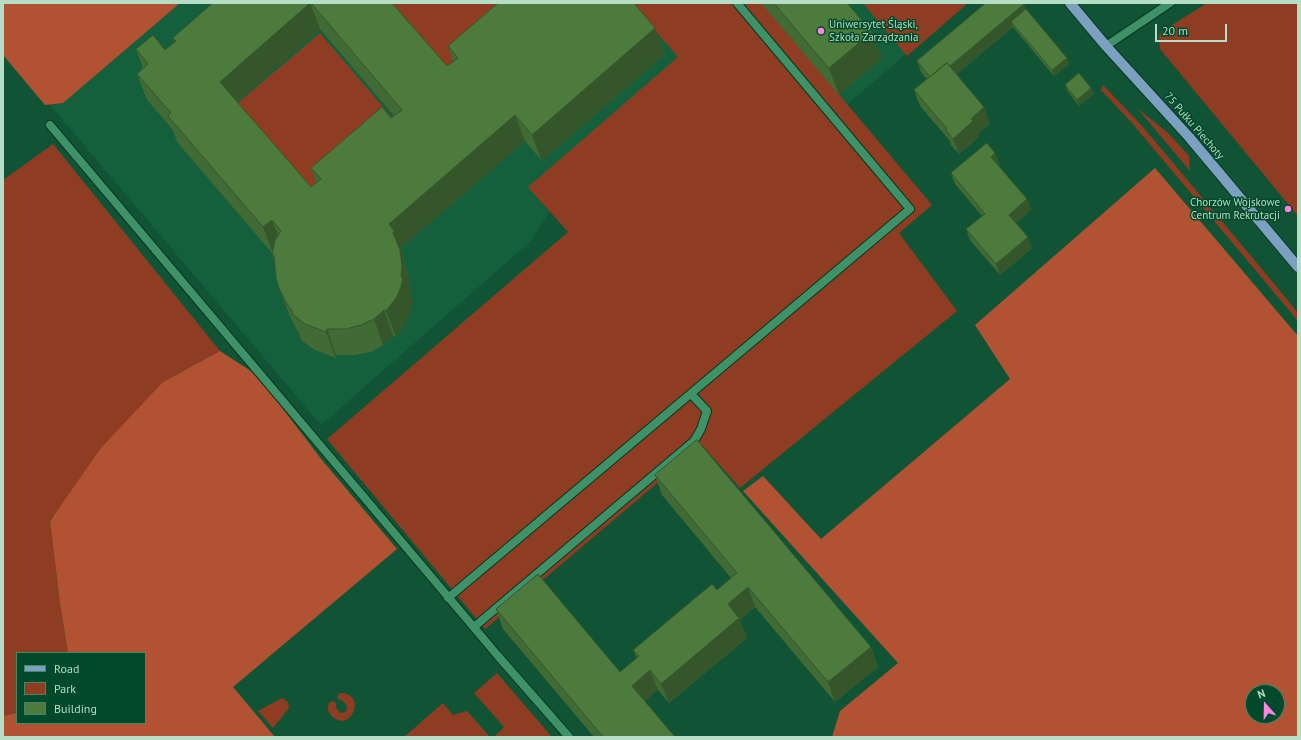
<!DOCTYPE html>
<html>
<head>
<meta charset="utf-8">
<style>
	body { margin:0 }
	#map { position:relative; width:1301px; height:740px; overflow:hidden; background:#105435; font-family:"PT Sans",sans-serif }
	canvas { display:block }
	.frame { position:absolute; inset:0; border:4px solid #b6ddc5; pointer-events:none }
	.legend { position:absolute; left:16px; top:652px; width:130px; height:72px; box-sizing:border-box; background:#00492b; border:1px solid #498469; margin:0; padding:5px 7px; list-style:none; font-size:12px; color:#b6ddc5 }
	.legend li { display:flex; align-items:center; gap:8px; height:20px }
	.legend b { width:20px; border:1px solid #498469 }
	.north { position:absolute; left:1245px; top:684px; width:40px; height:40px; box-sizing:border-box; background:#00492b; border:1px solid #498469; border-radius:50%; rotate:340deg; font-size:11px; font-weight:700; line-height:16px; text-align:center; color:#b6ddc5 }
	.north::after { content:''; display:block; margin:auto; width:14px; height:18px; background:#ff85de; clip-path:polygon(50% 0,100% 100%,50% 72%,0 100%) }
	.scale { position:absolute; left:1155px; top:24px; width:72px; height:18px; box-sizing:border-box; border:2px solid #b6ddc5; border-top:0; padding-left:5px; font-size:12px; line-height:14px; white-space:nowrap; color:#b6ddc5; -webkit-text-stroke:3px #00492b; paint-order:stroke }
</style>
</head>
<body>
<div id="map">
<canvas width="1301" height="740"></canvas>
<div class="frame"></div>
<ul class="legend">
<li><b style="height:5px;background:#7aa1bf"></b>Road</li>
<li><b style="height:11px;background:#8f3d22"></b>Park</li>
<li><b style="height:11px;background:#4c7b3d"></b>Building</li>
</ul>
<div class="north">N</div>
<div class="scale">20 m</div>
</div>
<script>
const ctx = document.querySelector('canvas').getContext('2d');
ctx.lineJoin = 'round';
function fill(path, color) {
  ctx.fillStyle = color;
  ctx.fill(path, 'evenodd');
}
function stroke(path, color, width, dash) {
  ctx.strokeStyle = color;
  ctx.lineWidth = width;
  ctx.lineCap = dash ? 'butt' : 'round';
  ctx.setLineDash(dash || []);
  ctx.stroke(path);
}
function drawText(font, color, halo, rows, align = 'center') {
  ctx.font = font + ' "PT Sans",sans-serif';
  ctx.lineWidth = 3;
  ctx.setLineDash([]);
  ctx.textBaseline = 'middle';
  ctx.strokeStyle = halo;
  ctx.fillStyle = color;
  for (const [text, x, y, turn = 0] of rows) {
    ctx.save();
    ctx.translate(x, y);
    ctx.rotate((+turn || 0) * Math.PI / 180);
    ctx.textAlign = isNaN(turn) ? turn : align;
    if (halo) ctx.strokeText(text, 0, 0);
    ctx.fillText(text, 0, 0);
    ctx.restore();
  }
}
fill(new Path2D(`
	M 149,3 L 879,3 L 915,46 L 848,104 L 742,24 L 582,161 L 531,241 L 321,425 L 39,92 Z`), '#14603d');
fill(new Path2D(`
	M 390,3 L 528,3 L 448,71 Z
	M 631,3 L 762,3 L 932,205 L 899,233 L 957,311 L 740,488 L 702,445 L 485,629 L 327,439 L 568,232 L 528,187 L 678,57 Z
	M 863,3 L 968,3 L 907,56 Z
	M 1207,3 L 1298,3 L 1298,216 L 1160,49 L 1159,35 L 1166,29 Z
	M 320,33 L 395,121 L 308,195 L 233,107 Z
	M 1103,85 L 1143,127 L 1276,286 L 1298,313 L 1298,321 L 1132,123 L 1101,90 Z
	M 1137,108 L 1168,133 L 1189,156 L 1190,171 Z
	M 53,144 L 220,351 L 163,382 L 50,520 L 60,603 L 68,653 L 17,653 L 17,713 L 3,716 L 3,180 Z
	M 497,673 L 552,737 L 494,737 L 504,727 L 474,693 Z
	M 340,693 C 368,693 351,733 333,717 C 328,713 327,708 329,703 L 332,701 L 336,703 L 336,707 L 340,713 L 346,712 L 347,706 L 343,701 L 337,698 L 338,695 Z
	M 282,698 L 288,702 L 289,708 L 273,728 L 258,711 Z
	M 443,703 L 453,715 L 467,711 L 490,737 L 404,737 Z`), '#8f3d22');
fill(new Path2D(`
	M 3,3 L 180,3 L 63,103 L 45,105 L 3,55 Z
	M 1155,168 L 1298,336 L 1298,737 L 832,737 L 840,711 L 898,663 L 743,491 L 763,476 L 821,539 L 1010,379 L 975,325 ZM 1253,692 L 1277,692 L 1277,716 L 1253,716 Z
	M 220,351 L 257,375 L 322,460 L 397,549 L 233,687 L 275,737 L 3,737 L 3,716 L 17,713 L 17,723 L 145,723 L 145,653 L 68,653 L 60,603 L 50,521 L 101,448 L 163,382 Z`), '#b15233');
const lane = new Path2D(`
	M 50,125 L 498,656
	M 448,598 L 910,209 L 737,3
	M 474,627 L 694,441 L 701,429 L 707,411 L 691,394`);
const street = new Path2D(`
	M 1106,46 L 1170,3
	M 498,656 L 569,737`);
const primary = new Path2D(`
	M 1070,3 L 1106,46 L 1189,137 L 1298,267`);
stroke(lane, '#073621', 10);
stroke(street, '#073621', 10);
stroke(primary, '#073621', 12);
stroke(lane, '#3f9267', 8);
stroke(street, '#3f9267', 8);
stroke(primary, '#7aa1bf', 10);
fill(new Path2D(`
	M 213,3 L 392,3 L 447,66 L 453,61 L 448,46 L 655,28 L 665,54 L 542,161 L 525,141 L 401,248 L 404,257 L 403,259 L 409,277 L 411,292 L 411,297 L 413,303 L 410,313 L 405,324 L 396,337 L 393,336 L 383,345 L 371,352 L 355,355 L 336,355 L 336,358 L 315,350 L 301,340 L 299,333 L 297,330 L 289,314 L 279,288 L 275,263 L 272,255 L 272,253 L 177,142 L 173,130 L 147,100 L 137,74 L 143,68 L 136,49 L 165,50 L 175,42 L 173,38 ZM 320,29 L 394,116 L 311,168 L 316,183 L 311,187 L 237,102 Z
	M 761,3 L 847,3 L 872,32 L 882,58 L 839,95 Z
	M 1024,4 L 1026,9 L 1067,58 L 1069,64 L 1054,76 L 1013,27 L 957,74 L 990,123 L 978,134 L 979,137 L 959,154 L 951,145 L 950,141 L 920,106 L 914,90 L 927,79 L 921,72 L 917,61 Z
	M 1065,85 L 1091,88 L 1094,94 L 1079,106 L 1067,90 Z
	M 995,153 L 999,164 L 998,165 L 1027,199 L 1031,210 L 1016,223 L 1032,248 L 1000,275 L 970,240 L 966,229 L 982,216 L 955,184 L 951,173 Z
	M 655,475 L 871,647 L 878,667 L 835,702 L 755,607 L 740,620 L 747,638 L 669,703 L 658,690 L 644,701 L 675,737 L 594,737 L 503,629 L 496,609 L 620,672 L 637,658 L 633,650 L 717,590 L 731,578 L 662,495 Z`), '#416a34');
fill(new Path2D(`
	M 310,3 L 320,29 L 230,108 L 220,82 Z
	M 1024,4 L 1028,15 L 1011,22 L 1013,27 L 937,91 L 933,81 Z
	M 655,28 L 665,54 L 542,161 L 532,135 Z
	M 872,32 L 882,58 L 839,95 L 829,68 Z
	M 1067,58 L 1069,64 L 1054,76 L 1052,70 Z
	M 1091,88 L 1094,94 L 1079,106 L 1077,100 Z
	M 984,107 L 990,123 L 978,134 L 979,137 L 959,154 L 953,139 L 971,119 Z
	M 515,115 L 525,141 L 401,248 L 404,257 L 403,259 L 409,277 L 411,292 L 411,297 L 413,303 L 410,313 L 405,324 L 396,337 L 386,311 L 401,277 L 389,224 Z
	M 995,153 L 999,164 L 995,167 L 991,157 Z
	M 1027,199 L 1031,210 L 1013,226 L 1009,215 Z
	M 272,220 L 282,246 L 273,253 L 263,227 Z
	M 1028,237 L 1032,248 L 1000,275 L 996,264 Z
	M 384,310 L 393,336 L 383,345 L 374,319 Z
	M 327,329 L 336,355 L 336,358 L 326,332 Z
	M 748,587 L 755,607 L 740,620 L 747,638 L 669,703 L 661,684 L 728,604 Z
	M 871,647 L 878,667 L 835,702 L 828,682 Z
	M 650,670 L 658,690 L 639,706 L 632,686 Z`), '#35562b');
const building = new Path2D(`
	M 213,3 L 310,3 L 220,82 L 311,187 L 321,179 L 311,168 L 382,107 L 391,118 L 402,110 L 311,3 L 392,3 L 447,66 L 458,58 L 448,46 L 498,3 L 634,3 L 655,28 L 532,135 L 515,115 L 389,224 L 394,231 L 393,233 L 400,250 L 402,266 L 401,277 L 403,277 L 401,287 L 396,298 L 386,311 L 384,310 L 374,319 L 361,325 L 346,329 L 327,329 L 326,332 L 305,324 L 292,314 L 293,312 L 287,304 L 279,288 L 276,278 L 274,255 L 272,255 L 275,240 L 281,231 L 272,220 L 263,227 L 168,116 L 171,113 L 137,74 L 148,64 L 136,49 L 153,35 L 165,50 L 176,41 L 173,38 Z
	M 774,3 L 847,3 L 872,32 L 829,68 Z
	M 986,3 L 1023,3 L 1024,4 L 950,66 L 947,63 L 930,77 L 917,61 Z
	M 1026,9 L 1067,58 L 1052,70 L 1011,22 Z
	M 947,63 L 984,107 L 971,119 L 973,121 L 953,139 L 945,129 L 947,129 L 914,90 Z
	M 1079,73 L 1091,88 L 1077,100 L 1065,85 Z
	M 987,143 L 995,153 L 991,157 L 1027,199 L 1009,215 L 1028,237 L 996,264 L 966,229 L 985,214 L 951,173 Z
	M 697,440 L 871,647 L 828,682 L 748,587 L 728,604 L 739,618 L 661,684 L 650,670 L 632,686 L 675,737 L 603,737 L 496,609 L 538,574 L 620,672 L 639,656 L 633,650 L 712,584 L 717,590 L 737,573 L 655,475 Z`);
fill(building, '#4c7b3d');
stroke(building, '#35562b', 1);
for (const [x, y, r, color] of [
	[821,31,4,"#ff85de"],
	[1288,209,4,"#ff85de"]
]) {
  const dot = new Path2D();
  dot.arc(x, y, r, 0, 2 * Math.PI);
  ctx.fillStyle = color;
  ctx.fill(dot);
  stroke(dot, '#00492b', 1.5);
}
drawText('11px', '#b6ddc5', '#00492b', [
	["Uniwersytet Śląski,",829,25],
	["Szkoła Zarządzania",829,38],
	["Chorzów Wojskowe",1280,203,"right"],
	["Centrum Rekrutacji",1280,216,"right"]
], 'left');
drawText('11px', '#b6ddc5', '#00492b', [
	["75 Pułku Piechoty",1194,126,49]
]);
</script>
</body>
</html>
